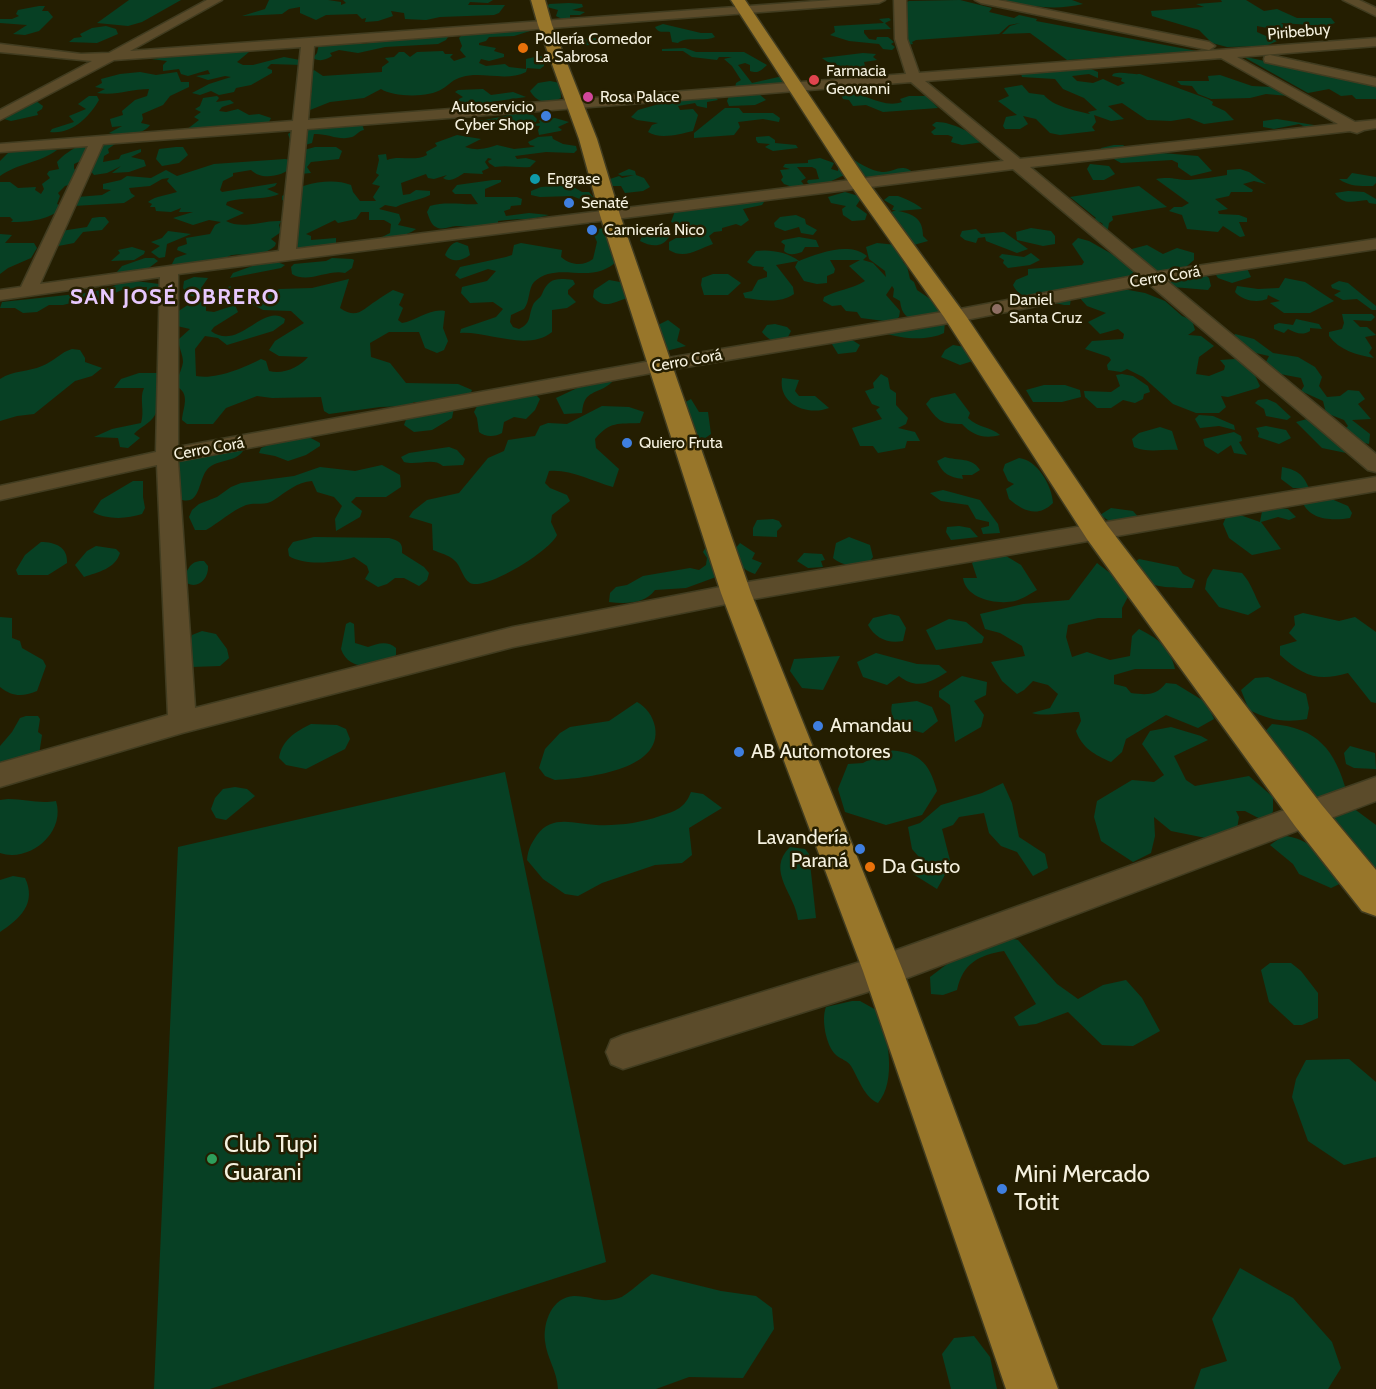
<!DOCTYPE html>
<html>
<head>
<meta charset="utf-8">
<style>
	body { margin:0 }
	canvas { display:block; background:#241e01 }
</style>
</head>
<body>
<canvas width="1376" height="1389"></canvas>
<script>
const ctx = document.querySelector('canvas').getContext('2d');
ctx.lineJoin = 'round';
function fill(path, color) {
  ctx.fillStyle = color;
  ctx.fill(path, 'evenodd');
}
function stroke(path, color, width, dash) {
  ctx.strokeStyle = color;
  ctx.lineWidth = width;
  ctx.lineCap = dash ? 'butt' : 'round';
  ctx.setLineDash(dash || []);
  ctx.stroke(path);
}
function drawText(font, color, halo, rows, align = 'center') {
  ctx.font = font + ' Cabin,sans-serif';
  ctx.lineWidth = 5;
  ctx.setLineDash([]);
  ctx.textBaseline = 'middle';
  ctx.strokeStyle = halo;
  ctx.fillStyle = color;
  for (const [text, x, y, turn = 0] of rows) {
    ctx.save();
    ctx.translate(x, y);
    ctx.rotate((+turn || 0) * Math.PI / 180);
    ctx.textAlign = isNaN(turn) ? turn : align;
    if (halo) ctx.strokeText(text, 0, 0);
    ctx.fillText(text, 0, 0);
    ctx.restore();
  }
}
fill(new Path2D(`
	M 129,0 L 181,0 L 142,22 L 128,26 L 97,23 Z
	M 269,0 L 328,0 L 341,2 L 341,5 L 346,3 L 343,0 L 493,0 L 488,3 L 470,2 L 468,5 L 505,5 L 499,13 L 494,15 L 440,17 L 426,20 L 405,19 L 404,13 L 391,11 L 393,16 L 378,21 L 365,22 L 366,18 L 362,19 L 357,14 L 326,15 L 316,20 L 300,13 L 300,7 L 289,9 L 282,14 L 242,16 L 265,9 Z
	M 960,0 L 992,8 L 989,12 L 1014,18 L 1019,15 L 1037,19 L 1036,21 L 1197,51 L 1067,60 L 1030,33 L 1002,34 L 1010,26 L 1020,23 L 1009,25 L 999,34 L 916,40 L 912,42 L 913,44 L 907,45 L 901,5 L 909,1 Z
	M 999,0 L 1072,0 L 1083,4 C 1054,11 1028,6 999,0 Z
	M 1221,0 L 1246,0 L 1264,11 L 1277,9 L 1297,18 L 1331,18 L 1335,23 L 1326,26 L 1281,23 L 1289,29 L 1283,31 L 1257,26 L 1257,32 L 1277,41 L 1266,46 L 1227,47 L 1212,43 L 1199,30 L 1152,16 L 1151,11 L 1204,7 L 1196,4 L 1222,2 Z
	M 569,3 L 582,4 L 583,7 L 572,10 L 585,12 L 580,15 L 570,15 L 570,18 L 562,19 L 556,16 L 558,10 L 547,7 L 549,4 Z
	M 39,6 L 45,6 L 42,11 L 48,11 L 53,17 L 39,31 L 25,35 L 13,34 L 27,25 L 0,23 L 0,19 L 12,19 L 19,16 L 16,14 L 18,10 Z
	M 889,18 L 891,20 L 885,23 L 891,29 L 864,30 L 864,33 L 869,39 L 876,40 L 877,37 L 888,37 L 894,42 L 891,44 L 895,47 L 892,50 L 883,49 L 879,44 L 849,41 L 830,35 L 835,32 L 834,26 L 884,23 L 879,19 Z
	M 663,24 L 701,33 L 712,33 L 715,37 C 705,42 685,36 678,43 L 672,42 L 670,32 C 664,31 659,34 655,27 Z
	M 106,26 L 116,29 L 118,34 L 97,43 L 69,42 L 74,38 L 82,37 L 80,34 L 92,28 Z
	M 526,28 L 530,31 L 514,36 L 489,37 L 486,41 L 479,43 L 479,45 L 496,48 L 494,51 L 504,54 L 504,57 L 489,61 L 481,59 L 479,63 L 486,66 L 505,64 L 509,67 L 526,69 L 526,59 L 539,56 L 550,58 L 548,62 L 544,62 L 544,66 L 540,69 L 527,68 L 526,72 C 506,82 482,71 462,77 C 453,79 449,85 442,89 C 429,98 393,97 381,89 L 364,98 L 330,102 L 310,110 L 308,100 L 312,91 L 309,86 L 312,81 L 309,74 L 314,70 L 323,76 L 382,72 L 382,67 L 389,62 L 385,58 L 394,57 L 399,52 L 404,52 L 410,57 L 417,52 L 443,51 L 445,54 L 453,54 L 450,57 L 454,61 L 466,57 L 460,50 L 462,46 L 459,38 L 463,34 L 448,37 L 446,40 L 438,44 L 385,47 L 358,53 L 339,50 L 330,53 L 332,56 C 325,60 320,62 313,58 L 317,53 L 319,44 L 358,41 L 362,44 L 406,38 L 409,40 L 413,37 Z
	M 621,36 C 631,37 644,33 652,40 L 645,43 L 633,39 L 618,44 L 563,46 L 562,41 Z
	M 685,48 L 696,52 L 744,52 L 767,65 C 761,70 759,74 750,71 L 750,65 L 745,63 L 738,65 L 752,83 L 783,76 L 785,81 L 782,84 L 735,88 L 736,83 L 741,80 L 732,66 L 724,59 L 732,57 L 719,57 L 717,60 L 692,57 L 683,51 L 662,51 L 662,49 Z
	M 241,49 L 249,52 L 237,62 L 243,65 L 253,65 L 284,57 L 300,60 L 302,65 L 271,64 L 267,68 L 272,70 L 272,73 L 251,85 L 236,88 L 234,92 L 219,95 L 211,91 L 200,95 L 192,93 L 209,84 L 231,77 L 225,76 L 208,80 L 196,76 L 210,74 L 208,70 L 188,76 L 181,74 L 179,69 L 163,71 L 163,65 L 167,61 L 151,59 Z
	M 863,53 L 876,54 L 873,57 L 877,60 L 864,62 L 865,66 C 854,69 830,66 822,58 Z
	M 1242,56 L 1376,86 L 1376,99 L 1356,99 L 1352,95 L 1341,96 L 1329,89 L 1308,93 Z
	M 1091,69 L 1098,72 L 1098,78 L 1089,74 L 1072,76 L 1077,81 L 1093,83 L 1103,79 L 1118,86 L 1125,83 L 1121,81 L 1122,78 L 1112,76 L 1113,74 C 1123,71 1130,75 1140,74 L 1208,99 L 1213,102 L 1212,105 L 1225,111 L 1234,120 L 1204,124 L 1189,118 L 1171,121 L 1147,120 L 1122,103 L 1108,106 L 1124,119 L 1111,121 L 1094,115 L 1096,122 L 1092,127 L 1095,131 L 1060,135 L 1050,133 L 1036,119 L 1023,116 L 1028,124 L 1020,129 L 1005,129 L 1003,126 L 1006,117 L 1017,115 L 998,101 L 1009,96 L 1004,88 L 1022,85 L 1029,93 L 1044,95 C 1052,106 1076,111 1090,114 L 1088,112 L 1097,110 L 1084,98 L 1063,89 L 1055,79 L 1022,77 L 1021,74 Z
	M 140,72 L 156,75 L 177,72 L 181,82 L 189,82 L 189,87 L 170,96 L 163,105 L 142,114 L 143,119 L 141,123 L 150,125 C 143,135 121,137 109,133 L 122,126 L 112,127 L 110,119 L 123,115 L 122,111 L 135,100 L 147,96 L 149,89 C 130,89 117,96 97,93 L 105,89 L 95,87 L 102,83 L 101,79 L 120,74 Z
	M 1220,75 L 1252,86 L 1272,87 L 1289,96 L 1266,94 L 1250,98 L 1211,99 L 1198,94 L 1192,86 L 1181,85 L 1177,81 L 1209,81 L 1208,76 Z
	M 550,81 L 560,83 L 561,98 C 548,105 537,103 530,91 L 538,83 Z
	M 483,89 L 491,95 L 513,92 L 526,97 L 483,103 L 465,103 L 457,100 L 463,97 L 455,92 L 458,90 Z
	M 845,92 C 863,92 883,109 902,102 L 900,99 L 909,96 L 927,96 L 938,108 L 883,112 L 866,105 L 853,106 L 849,100 L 843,99 L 841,95 Z
	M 759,94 L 766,100 L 755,105 L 729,106 L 727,101 L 729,96 Z
	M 713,95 L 718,100 L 707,102 L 707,108 L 697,106 L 695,103 L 678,106 L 680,110 L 693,109 L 698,115 L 693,131 C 680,134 660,140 648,132 L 652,125 L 658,123 L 637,120 L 631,117 L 638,110 L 659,104 L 657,100 Z
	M 89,96 L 97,96 L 99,100 C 90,116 72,135 50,132 L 52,129 L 74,122 L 69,116 L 86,109 L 78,104 Z
	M 217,96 L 219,98 L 216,102 L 230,100 L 234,103 L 222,107 L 219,111 L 226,112 L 238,109 L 249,115 L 259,114 L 271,118 L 269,122 L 270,125 L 186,130 L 199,120 L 194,117 L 201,112 L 195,109 L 200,106 L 203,98 Z
	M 36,101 L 43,106 L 42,109 L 37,112 L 38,115 L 11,121 L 4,119 L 17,109 Z
	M 725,108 L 739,108 L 743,113 L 773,113 L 780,118 L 779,122 L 763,119 L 738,122 L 740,127 L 734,135 L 694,138 L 694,133 Z
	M 512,112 L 533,115 L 537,119 L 536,122 L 525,123 L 524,127 L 503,125 L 506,120 L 479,124 L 473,122 L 506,116 Z
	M 555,118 L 569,122 L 558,127 L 562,130 L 560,131 L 539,135 L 538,130 L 540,126 L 530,125 L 540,123 L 539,120 Z
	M 1277,119 L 1326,127 L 1310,129 L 1299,124 L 1274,129 L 1263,127 L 1263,121 Z
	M 936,122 C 949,121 974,133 983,142 L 962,145 L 951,142 L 953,137 L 948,135 L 934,135 L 931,132 L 936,128 L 932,125 Z
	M 362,124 L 364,130 C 358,131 357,135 352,137 C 339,141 327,133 314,134 L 312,143 L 305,145 L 290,140 L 288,134 L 295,129 Z
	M 457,135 L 481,139 L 465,147 C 478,151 484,149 497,145 L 514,149 L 533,147 L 535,146 L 530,145 L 528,142 L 538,137 L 552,136 L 553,139 L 563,144 L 576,146 L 577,150 L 574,153 L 546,152 L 515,156 L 517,159 L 526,158 L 536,161 L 530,167 C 517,168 508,165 495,167 L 489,163 L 488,161 L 492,159 L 488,158 L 485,162 L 489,168 L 482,171 L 483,174 L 464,173 C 458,177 450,183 443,178 L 447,175 L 434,179 L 428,178 L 426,174 L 401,183 L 403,195 L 410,194 L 416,190 L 430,191 L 430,195 C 418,201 407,201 396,207 L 385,205 L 379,209 L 399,214 L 401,220 L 398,225 L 416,229 C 405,237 391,238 378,239 L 390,233 L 391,224 L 384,220 L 369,220 L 369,212 L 361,212 L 356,219 L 338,223 L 335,220 L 306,234 L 311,236 L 311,240 L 336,238 L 336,245 L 293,251 L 298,236 L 289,234 L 300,208 L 282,200 L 282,196 C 301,184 330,177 351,185 L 353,192 L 360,201 L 376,201 L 373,197 L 380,186 L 372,184 L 379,175 L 376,173 L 379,160 L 378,155 L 386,154 L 387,160 C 399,155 415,162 427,155 L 426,152 L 437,146 L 435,143 Z
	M 769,136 L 775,140 L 775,143 L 796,145 L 798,148 L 773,151 L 765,147 L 770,144 L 758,143 L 756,140 L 756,137 Z
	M 106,143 L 115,144 L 108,149 L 109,153 L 104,156 L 103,162 L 119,159 L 121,155 L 141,149 L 141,152 L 131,157 L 144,160 L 146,166 L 129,172 L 112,173 L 121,166 L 107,173 L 94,175 L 89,169 L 94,166 L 89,165 L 101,150 L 101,148 L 93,147 Z
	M 81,145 L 90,149 L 85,159 L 74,164 L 74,169 L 79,171 L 78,182 L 65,186 L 58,193 L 60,196 L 57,204 L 63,207 C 50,220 29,222 11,222 L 13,220 L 10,217 L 0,217 L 0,182 L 10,182 L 18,188 L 36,187 L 35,190 L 41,194 L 44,189 L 42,184 L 50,178 L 47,174 L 49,171 L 59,169 L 57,162 C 63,155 72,149 81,145 Z
	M 1114,145 L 1123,145 L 1140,156 L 1150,152 L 1198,156 L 1212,171 L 1191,176 L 1178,167 L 1178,163 L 1172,160 L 1121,163 L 1101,152 L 1101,148 Z
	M 176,147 L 183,147 L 188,155 L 179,163 L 162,166 L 156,159 L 159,149 Z
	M 315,147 L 336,147 L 342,151 L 339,159 L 311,162 L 307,167 L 311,173 L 300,174 L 304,150 Z
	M 31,149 L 57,150 C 40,163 18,163 0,176 L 0,161 L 8,153 Z
	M 848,155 C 856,162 871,171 882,172 C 895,173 900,162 914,173 L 871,179 L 863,175 L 842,176 L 825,184 L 809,184 L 807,182 L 808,180 L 819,179 L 816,169 L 812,167 L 797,167 L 806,178 L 801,181 L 804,185 L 798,189 L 784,184 L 781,180 L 783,177 L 780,170 L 790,169 L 783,167 L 785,164 L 808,163 L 808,160 L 820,158 L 834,163 L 831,169 L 838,171 L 838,167 Z
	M 285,159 L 291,160 L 293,167 C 282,176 262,181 251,170 L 233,173 L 233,176 L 223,181 L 220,190 L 222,192 L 277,183 L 275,186 L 267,189 L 279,194 C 264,201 243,196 227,202 L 226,205 L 244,213 L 226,221 C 242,230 263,220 281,221 L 279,225 L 281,232 L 271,239 L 276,243 L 275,246 C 255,263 235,248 225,259 L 171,266 L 175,258 L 187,254 L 177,250 L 178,247 L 187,244 L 186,238 L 210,234 L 215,225 L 221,222 L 209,220 L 193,225 L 173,218 L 193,212 L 179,212 L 181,208 L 171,212 L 156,211 L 155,207 L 150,207 L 152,204 L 148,202 C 155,196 168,195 177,192 L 167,181 L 169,178 L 162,179 L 150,186 L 129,188 L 131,193 L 135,196 L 124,203 L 73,206 L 77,197 L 102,195 L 111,190 L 103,189 L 103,184 L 121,180 L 127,176 L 151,178 L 166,170 L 177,176 L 214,164 Z
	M 1090,164 L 1109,166 L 1115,174 L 1104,180 L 1093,180 L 1087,169 Z
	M 629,169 L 635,171 L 636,175 L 644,178 L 650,187 L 643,191 L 625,193 L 621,186 L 609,186 L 607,180 L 619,176 L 622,178 L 634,175 L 622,176 L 618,174 Z
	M 1240,169 L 1249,172 L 1266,184 L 1254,181 L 1243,184 L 1253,190 L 1252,192 L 1231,192 L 1229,196 L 1215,199 L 1228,209 L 1218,211 L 1219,214 L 1239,215 L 1247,218 L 1247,222 L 1239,222 L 1245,236 L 1240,237 L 1223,226 L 1218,232 L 1187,229 L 1182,215 L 1169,211 L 1174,207 L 1182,207 L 1189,203 L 1156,179 C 1171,176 1177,180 1189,180 C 1202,179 1215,177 1227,175 L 1227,170 Z
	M 1352,173 L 1376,177 L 1376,183 L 1373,186 C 1361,186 1350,187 1339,179 L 1347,179 Z
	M 493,180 L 501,180 L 501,182 L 485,189 L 485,197 L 517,197 L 522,199 L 521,205 L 511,206 L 510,209 L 504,211 L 506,216 L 529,213 L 549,215 C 530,221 515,218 498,221 L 498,224 C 485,229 469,226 456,226 C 450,226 442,231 436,227 C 431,225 429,217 427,212 L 430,206 C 446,201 462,205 478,204 L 471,194 L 455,194 L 452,191 L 457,185 Z
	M 570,185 L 582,192 L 589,192 L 593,197 L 585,201 L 572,196 L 540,197 L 531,195 L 531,191 L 541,187 Z
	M 1139,186 L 1167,207 L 1112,216 L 1113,220 L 1109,223 L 1108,229 L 1101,230 L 1098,228 L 1103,224 L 1100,222 L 1094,225 L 1092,220 L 1096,218 L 1070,197 Z
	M 1348,191 L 1364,192 L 1376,199 L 1376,204 L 1369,203 L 1367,200 C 1354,201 1343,206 1335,193 Z
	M 845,192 L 862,197 L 856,206 L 867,214 L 865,220 L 852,221 L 843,215 L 842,209 L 846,206 L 831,203 L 828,197 Z
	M 759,194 L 764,202 L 762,205 L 743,209 L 749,220 L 741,226 L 736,224 L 722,228 L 722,231 L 714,232 L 709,236 L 713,244 C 698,249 685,260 669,250 L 669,242 L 676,238 L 685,238 L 688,233 L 683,226 L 671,222 L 675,211 Z
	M 889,196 L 898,196 C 904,198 918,204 922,209 L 898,211 C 914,214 923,219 923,236 L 928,241 L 910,246 L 887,214 L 896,210 L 892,210 L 894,206 L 884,200 Z
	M 796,215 L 805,219 L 806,224 L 817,230 L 813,235 L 801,233 L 799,227 L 785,231 L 775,227 L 774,223 L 780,217 Z
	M 99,217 L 105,217 L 109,222 L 102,230 L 83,232 L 74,243 L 53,247 L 61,231 L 87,227 L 92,218 Z
	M 603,228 L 609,230 L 619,259 C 592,288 559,259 534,282 C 528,289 530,301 524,309 L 511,315 L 510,322 L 513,327 L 519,329 C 532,323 528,316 533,305 C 535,300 540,299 542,294 C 549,278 556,278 573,280 L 575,284 L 568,290 L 568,294 L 576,302 L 567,308 L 552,310 L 552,332 C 527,352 488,331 460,333 L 461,329 L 496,317 L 503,309 L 493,302 L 470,303 L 461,293 L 462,287 L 487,281 L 496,271 L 488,269 L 460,279 L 455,275 L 460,267 L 506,257 L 512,255 L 514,245 L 521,243 L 562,250 L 561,257 C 570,265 583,267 593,259 L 597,242 L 593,233 L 595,230 Z
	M 1031,228 L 1051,231 L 1055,236 L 1055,244 L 1043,246 L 1017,240 L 1016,232 Z
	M 976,229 L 981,234 L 1004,232 L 1028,249 L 1017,253 L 986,241 L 985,237 L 978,238 L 976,243 L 965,240 L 960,236 L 962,231 Z
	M 168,231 L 191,234 L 167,244 L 165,257 L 159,258 L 151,252 L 160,246 L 151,242 L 162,238 Z
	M 656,231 L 665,232 L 670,236 C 662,248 652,247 640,241 L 642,236 Z
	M 0,234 L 12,235 L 5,243 L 34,243 L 37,248 L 31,258 L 8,268 L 0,274 Z
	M 799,237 L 816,240 L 819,247 L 805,247 L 802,252 C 796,254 789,256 784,251 L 785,245 L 781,242 L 783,240 Z
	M 1078,238 L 1089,241 L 1133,266 L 1133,276 L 1122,279 L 1111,279 L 1123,289 L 1145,293 L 1165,301 L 1182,316 L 1192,320 L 1195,330 L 1188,335 L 1201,336 L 1214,346 L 1199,357 L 1196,374 L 1209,376 L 1224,370 L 1225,366 L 1220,360 L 1235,359 L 1252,369 L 1260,386 L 1258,388 L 1228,397 L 1221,396 L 1226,407 L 1219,413 L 1196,413 L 1173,404 L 1143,377 L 1127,369 L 1121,372 L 1108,370 L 1107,365 L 1111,360 L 1109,357 L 1085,349 L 1092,341 L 1123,339 L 1124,334 L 1118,329 L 1100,334 L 1088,322 L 1106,313 L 1087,306 L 1078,296 L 1071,298 L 1070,305 L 1064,305 C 1047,300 1020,302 1013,285 L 1016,280 L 1028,275 L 1028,269 L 1082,265 L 1084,262 L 1072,244 Z
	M 457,242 L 468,246 L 470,255 C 462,261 452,263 445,255 C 447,250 451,243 457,242 Z
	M 877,243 L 897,245 L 905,257 L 903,262 L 907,266 L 910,279 L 914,282 L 917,290 L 936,303 L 940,311 L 938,315 C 919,318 903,326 900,301 L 893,297 L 894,289 L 892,286 L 886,295 L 900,311 L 899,317 L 892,322 L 861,318 L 857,312 L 846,311 L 841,305 L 832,306 L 823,301 L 824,297 C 837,290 852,289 865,281 L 849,266 L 860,260 L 830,260 L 835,269 L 834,273 L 827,276 L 827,283 L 817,284 L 804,281 L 795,267 L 798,261 L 776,265 L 793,287 L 794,294 C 779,304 762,300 745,298 L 743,293 L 752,291 L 758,280 L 767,277 L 767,272 L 763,269 L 764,267 L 753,266 L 747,262 L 756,251 C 769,249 788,252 799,261 C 818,254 848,241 867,256 L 863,260 L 873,263 L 886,277 L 885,271 L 869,259 L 866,247 Z
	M 1147,245 L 1163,254 L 1177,248 L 1194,253 L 1194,260 L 1187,266 L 1189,272 L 1203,273 L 1209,278 L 1211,286 L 1208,290 L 1173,287 L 1153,268 L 1147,269 L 1128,250 Z
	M 132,247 L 145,251 L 144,254 L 134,260 L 111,261 L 120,253 L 118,250 Z
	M 1031,253 L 1040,260 L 1030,265 L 1008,268 L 1003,263 L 1004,260 L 999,257 L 1002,254 L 1024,257 Z
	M 145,258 L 154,258 L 158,261 L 145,271 L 116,273 L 122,266 Z
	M 332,258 L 352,259 L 354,260 L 352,268 L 345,273 C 328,269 308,284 292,274 L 291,267 L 294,264 L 326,261 Z
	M 277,262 L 285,265 L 281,268 L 230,278 L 233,273 L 255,265 Z
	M 1246,266 L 1251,277 L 1232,283 L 1218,278 L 1214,272 Z
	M 713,274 L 728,274 L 741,283 L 728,295 L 704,295 L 701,285 L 702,278 Z
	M 194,277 L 208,278 L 201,288 L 202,291 L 212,292 L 231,286 L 229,292 L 231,297 L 240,299 L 236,303 L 223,300 L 206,305 L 206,311 L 214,312 L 235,305 L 238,312 L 214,327 L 211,331 C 239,352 263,302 285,319 L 284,323 L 273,331 L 227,345 L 218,338 L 205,336 L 195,349 L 196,376 C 215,380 244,368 261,359 L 266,361 L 269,371 C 283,375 300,367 308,357 L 279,356 L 269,350 L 275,341 L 304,323 L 291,311 L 263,310 L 250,303 L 251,299 L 280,289 L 312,288 L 349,279 L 340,308 C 357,320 363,309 376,301 C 381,297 387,294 393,290 L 404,294 L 399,305 L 403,308 L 398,320 L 402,323 C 416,321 430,308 445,311 L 443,328 L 448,341 L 444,350 L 437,353 L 425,348 L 419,332 L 389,332 L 370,343 L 371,357 L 390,363 L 406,383 L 458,384 L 472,390 L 470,395 L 429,405 L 414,402 L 408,406 L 380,407 L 329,414 L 324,411 L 321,397 L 272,398 L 257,396 L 226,408 L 213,424 L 187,424 L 182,420 C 183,407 191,394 176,386 C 177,377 182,370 183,362 C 183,353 178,348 179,339 L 190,329 L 177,326 L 177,312 L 194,301 L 196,297 L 188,295 L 183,288 L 184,281 Z
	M 1285,278 L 1305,282 L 1334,301 L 1310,313 L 1284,313 L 1270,303 L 1280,301 L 1268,295 L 1267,299 C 1257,303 1243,301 1235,292 L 1237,286 L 1258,289 L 1279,288 Z
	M 128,280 L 175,286 L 179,290 L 175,296 L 149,296 L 146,293 L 147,287 L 124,289 L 99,300 L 83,300 L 63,305 L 49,305 L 37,312 L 23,313 L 15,308 L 0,308 L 2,302 L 86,293 L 106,289 Z
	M 609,280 L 620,282 L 631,289 L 627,298 C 614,302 604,310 593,297 L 594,290 Z
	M 1339,281 L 1348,283 L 1376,306 L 1376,310 L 1372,310 L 1357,299 L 1343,300 L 1334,295 L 1341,291 L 1332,288 L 1331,285 Z
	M 1342,314 L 1372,314 L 1375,317 L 1371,321 L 1353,320 L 1360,327 L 1367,327 L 1376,335 L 1365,337 L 1372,348 L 1369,353 L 1374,358 C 1357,355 1339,350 1329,336 L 1329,332 L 1342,329 L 1344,323 Z
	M 1296,319 L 1319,324 L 1322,329 L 1310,328 L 1310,331 C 1302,336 1296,333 1288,329 L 1284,333 L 1274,329 L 1274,325 L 1279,323 L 1293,325 Z
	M 668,320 L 680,329 L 677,341 L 686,346 L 666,351 L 656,326 Z
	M 945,322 L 944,333 C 928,341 901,339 885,333 Z
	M 775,324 L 787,327 L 791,331 L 787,339 C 775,342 770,342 762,332 L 767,325 Z
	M 1235,334 L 1254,339 L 1273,353 L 1298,357 L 1315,367 L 1322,377 L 1319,386 L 1327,397 L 1340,396 L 1348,390 L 1359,391 L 1365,399 L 1358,404 L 1371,419 L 1352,420 L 1370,434 L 1369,444 L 1360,442 L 1344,430 L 1348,426 L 1344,420 L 1326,413 L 1323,401 L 1301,391 L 1304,386 L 1301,378 L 1275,373 L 1265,364 L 1269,356 L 1247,351 L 1232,339 Z
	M 849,338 L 860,345 L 856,352 L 838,354 L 830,341 Z
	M 953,345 L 971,348 L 979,359 L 960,365 L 941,357 L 945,350 Z
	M 72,349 L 80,350 L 85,358 L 85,362 L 102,368 L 92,376 L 75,381 L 34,414 L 17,416 L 0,421 L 0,379 C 14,370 28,372 42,366 C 53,362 61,352 72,349 Z
	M 139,373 L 163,373 C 161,381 158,412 155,415 C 150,424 140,427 134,434 L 140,438 L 128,448 L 120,447 L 118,438 L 94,437 L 112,429 L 141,423 C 145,411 139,398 144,388 L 114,388 L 121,379 Z
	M 881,374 L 888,378 L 890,389 L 896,393 L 896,405 L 908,418 L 906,424 L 898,428 L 915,432 L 920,441 L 907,441 L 905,448 L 878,453 L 873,446 L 860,446 L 852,428 L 882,419 L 876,410 L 880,407 L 872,404 L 865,391 L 874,388 L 873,383 Z
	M 1122,374 L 1133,376 L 1148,386 L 1150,392 L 1144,394 L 1143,399 L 1135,403 L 1123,400 L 1111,408 L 1097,408 L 1085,397 L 1084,391 L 1111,392 L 1120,386 L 1116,375 Z
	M 612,377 L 612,382 C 597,396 584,388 582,413 L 564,414 L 556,398 L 590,382 Z
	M 782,378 L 799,380 L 795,391 L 799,396 L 815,396 L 829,408 C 808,416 778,405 782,378 Z
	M 1044,385 L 1065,385 L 1080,390 L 1081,397 L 1062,402 L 1033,402 L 1026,390 Z
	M 955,393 L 970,413 L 968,418 C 978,428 992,427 1000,435 C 985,439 973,436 962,424 C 941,424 938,421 926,404 L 931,398 Z
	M 535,394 L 540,399 L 535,410 L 526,419 L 514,417 L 504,422 L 502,433 C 495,437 485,437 479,432 L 477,418 L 474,412 L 477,406 Z
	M 691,399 L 699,412 L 708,412 L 711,434 L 701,441 L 692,433 L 682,404 Z
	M 1267,399 L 1276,403 L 1291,417 L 1287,420 L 1266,416 L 1264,409 L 1255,403 L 1258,400 Z
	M 602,406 L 629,407 L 644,412 L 640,423 C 618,424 610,421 595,439 L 596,448 L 619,469 L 613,487 C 591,481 571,469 549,471 L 545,483 L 550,488 L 567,495 L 570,501 L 552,515 L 551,522 L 557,535 C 550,551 486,591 470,583 C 462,578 461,565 454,560 C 449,555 440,553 433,550 L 432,524 L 409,517 L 413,511 L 427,500 L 459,493 L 488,458 L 504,451 L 508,440 L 535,436 L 540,426 L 548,423 L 567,424 Z
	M 454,408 L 452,418 L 432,430 L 414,432 L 404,425 L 407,417 Z
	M 1199,415 L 1213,416 L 1234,425 L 1235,430 L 1219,426 L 1200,428 L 1195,419 Z
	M 1307,419 L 1323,424 L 1351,454 L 1322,448 L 1296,422 Z
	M 1266,426 L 1286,430 L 1291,438 L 1279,444 L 1258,437 L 1259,433 L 1256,428 Z
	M 1160,427 L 1172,431 L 1178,450 C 1163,449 1147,453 1134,447 L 1132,439 L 1139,433 Z
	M 1234,432 L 1241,436 L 1242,441 L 1239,442 L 1247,455 L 1234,453 L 1231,445 L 1218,454 L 1205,446 L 1203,439 Z
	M 294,435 L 307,436 L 320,443 L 320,446 L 306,455 L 288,461 L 275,456 L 259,453 L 261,448 Z
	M 449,447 L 457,450 L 465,459 L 463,465 L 443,466 C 433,457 417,466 404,462 L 401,457 L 409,453 Z
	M 230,451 L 243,451 C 234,464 215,458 206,471 C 198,482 200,509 177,498 L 177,463 L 187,459 Z
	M 945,457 C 958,461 972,457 980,470 L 972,475 L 962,475 L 963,479 C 949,477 943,474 937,461 Z
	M 1019,458 C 1037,460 1052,485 1053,503 C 1038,518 1023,511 1009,499 L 1006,489 L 1014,484 L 1008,481 L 1003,470 L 1005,464 Z
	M 382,465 L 400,475 L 401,487 L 386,497 L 356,497 L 351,502 L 362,511 L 360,517 L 336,531 L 335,519 L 342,506 L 334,497 L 317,492 L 312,481 C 297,482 286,492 274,500 C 266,506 255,502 246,505 C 231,511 220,522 206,530 L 195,530 L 189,517 L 192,510 L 199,504 L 217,497 L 231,487 L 241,483 L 294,476 L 320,467 L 355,471 Z
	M 1282,467 C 1297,470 1303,474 1309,488 L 1293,488 L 1281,479 Z
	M 133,481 L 143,481 L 143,497 L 145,508 L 142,514 C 127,519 107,520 93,512 L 101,500 Z
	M 943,490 L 980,500 L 998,524 L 1000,533 L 983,534 L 981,528 L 989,526 L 989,522 L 976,519 L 968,505 L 941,501 L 930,493 Z
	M 1329,498 L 1348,506 L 1352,513 L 1350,518 C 1332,521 1309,520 1302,501 Z
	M 1263,506 L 1288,509 L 1296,517 L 1289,520 L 1278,517 L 1261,522 L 1281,549 L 1252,555 L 1229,538 L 1223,524 L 1226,517 L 1240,515 L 1260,522 Z
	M 1111,508 L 1133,511 L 1141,520 L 1111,522 L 1100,515 Z
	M 773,519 L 779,521 L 782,526 L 777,531 L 777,537 L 753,536 L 753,528 L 757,520 Z
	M 959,526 L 970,528 L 978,537 L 951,540 L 946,532 L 947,527 Z
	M 314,537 L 389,538 C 399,541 403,542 402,553 L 424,567 L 429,573 L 427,580 L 419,586 L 404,578 L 395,578 L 387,584 L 378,587 L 365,579 L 369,572 L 367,566 L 354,557 C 338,563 304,566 289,556 L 288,549 L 293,542 Z
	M 849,537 L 870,545 L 873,557 L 868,564 C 854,566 844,567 833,558 L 836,543 Z
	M 41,542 C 55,542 68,547 67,563 L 48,575 L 18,575 L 16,570 L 25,555 Z
	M 740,543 L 755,553 L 752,559 L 762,563 L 755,574 C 741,569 738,563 734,550 Z
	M 707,545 L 719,570 L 716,577 L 686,588 L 655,590 C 645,604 626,604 609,602 L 610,593 L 616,587 L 627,585 L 643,576 L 690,568 L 699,570 L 706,565 L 707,558 L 703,552 Z
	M 96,546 L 116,549 L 120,553 C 115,569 98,572 84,577 L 75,565 L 87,551 Z
	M 804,553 L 822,554 L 825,560 L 821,561 L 823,567 L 808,568 L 797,561 Z
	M 1006,556 L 1021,565 L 1037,590 C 1031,593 1023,599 1015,601 C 997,605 966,599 963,578 L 977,578 L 972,563 L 979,557 Z
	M 1139,559 L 1178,567 L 1183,574 L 1195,580 L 1192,588 C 1168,588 1143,588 1128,567 Z
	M 204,561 L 208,566 C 209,582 193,592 182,579 C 189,570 189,560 204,561 Z
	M 1097,563 L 1123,583 L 1129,595 L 1122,608 L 1122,618 L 1098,618 L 1068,625 L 1066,637 L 1072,657 L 1087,652 L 1110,660 L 1130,656 L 1132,636 L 1139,629 C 1157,638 1170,647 1175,669 L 1135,669 L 1114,675 L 1114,684 L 1126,687 L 1131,693 C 1146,695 1156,696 1166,683 L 1176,684 L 1207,703 L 1214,719 L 1198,728 L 1166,715 L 1126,739 L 1122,752 L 1111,762 C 1095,755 1082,748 1076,731 L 1081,721 L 1079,712 C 1064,712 1044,717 1032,713 L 1050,708 L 1058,694 L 1048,685 L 1033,681 L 1024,690 L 1017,694 L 1002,681 L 991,662 L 1025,656 L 1022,646 L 1000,633 L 985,629 L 980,614 L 1023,604 L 1069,600 Z
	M 1213,569 L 1242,573 C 1252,584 1254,595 1261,607 L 1248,615 L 1219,607 L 1205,589 L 1207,579 Z
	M 1303,613 L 1339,621 L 1355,617 L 1376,632 L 1376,703 L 1371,702 L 1348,673 C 1317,682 1304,676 1280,655 L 1280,646 L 1297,641 L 1289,633 L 1295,625 L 1294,616 Z
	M 890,614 L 899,616 L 906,628 L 903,641 C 888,644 875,638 868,625 L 873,618 Z
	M 0,617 L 12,618 L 12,638 L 20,641 L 22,648 L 43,660 L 46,666 L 37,691 C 22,697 13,697 0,687 Z
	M 949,619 L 966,622 L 984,637 L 982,643 L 936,650 L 926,630 Z
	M 350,622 L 354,624 L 355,643 L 368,647 C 377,644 387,640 396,648 L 396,655 C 380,668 349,673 341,649 L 346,624 Z
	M 202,631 L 216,634 L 227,649 L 229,658 L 220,666 L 191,667 L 189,648 L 192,635 Z
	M 876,653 L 917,664 L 939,665 L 947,672 C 929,683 917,690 899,676 L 887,685 L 863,677 L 857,662 Z
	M 840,656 L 823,690 L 802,688 L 790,671 L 794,659 Z
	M 962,676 L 987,682 L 986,695 L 974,701 L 984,715 L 981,727 L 955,742 L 950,705 L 939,697 L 939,691 Z
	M 1268,677 L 1306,694 L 1309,708 L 1307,719 C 1284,723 1270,720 1249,710 L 1241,690 L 1255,678 Z
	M 917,701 L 932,707 L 938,721 L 923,733 C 908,729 887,724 892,704 Z
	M 637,702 C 646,707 653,716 655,727 C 663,771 584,778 555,780 L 545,776 L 539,768 L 545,749 L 560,733 L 570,727 L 609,721 Z
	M 26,716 L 38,716 L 40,719 L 38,732 L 42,735 L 39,755 L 0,766 L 0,746 L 12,732 L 20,718 Z
	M 311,724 L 337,725 L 346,729 L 350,739 L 345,749 L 306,769 L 286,765 L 279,758 C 282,740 295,732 311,724 Z
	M 1272,724 C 1318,728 1335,750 1347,793 L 1320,799 L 1302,791 L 1261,736 Z
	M 1171,727 L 1201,736 L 1208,740 L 1174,756 L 1186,780 L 1195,786 L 1249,776 L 1273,797 L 1273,811 L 1268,823 L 1245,811 L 1236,811 L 1239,817 L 1237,829 L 1220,838 L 1206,838 L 1171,831 L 1154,817 L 1155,836 L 1151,853 L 1133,862 L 1101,841 L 1094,817 L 1097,801 L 1132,780 L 1154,782 L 1164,775 L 1142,744 L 1150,731 Z
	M 1350,746 L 1375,753 L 1376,769 L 1354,768 L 1346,764 L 1344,753 Z
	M 887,750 C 918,752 929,761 937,791 L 922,815 L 886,825 L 845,812 L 838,789 L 848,764 L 863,763 Z
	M 505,772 L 606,1262 L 210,1389 L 154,1389 L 178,847 Z
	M 1003,783 L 1012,803 L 1019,837 L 1045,854 L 1048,868 L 1033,876 L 1017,852 L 1001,846 L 989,833 L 984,813 L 959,817 L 953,825 L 942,829 L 951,864 L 937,889 L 913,874 L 919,857 L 912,849 L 908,827 L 920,823 L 941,805 L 982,793 Z
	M 235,787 L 247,789 L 255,796 L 226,820 L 216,818 L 211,809 L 215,798 L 223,789 Z
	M 691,792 L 703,794 L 722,808 L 689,828 L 692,855 L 682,863 L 655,865 L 602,883 L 578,896 L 565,894 L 543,879 L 527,860 C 528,849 531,844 537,835 C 552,814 575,824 596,825 C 618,826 640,823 660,816 C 676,811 685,808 691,792 Z
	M 8,799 C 26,799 38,804 56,801 C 66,833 29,863 0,853 L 0,800 Z
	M 1349,805 L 1376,825 L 1376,882 L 1322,821 L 1335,819 L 1334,812 Z
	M 1283,836 C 1307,836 1333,862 1346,881 L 1331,888 L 1299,874 L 1293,864 L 1270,845 Z
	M 790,847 L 805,849 L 809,854 L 816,918 L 798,920 C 796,895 765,871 790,847 Z
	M 13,876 L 25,878 C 37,903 20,919 0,932 L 0,880 Z
	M 988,933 L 1018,940 L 1057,984 L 1078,999 L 1103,985 L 1126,980 L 1142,998 L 1160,1031 L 1133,1046 L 1102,1045 L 1068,1012 L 1036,1024 L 1019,1026 L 1014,1017 L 1036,1004 L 1004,951 C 979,955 963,963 957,990 L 943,995 L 931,994 L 930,977 Z
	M 1270,963 L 1291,963 L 1301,971 L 1318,993 L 1318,1018 L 1302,1025 L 1294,1025 L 1269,1002 L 1261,970 Z
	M 852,1001 L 860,1001 L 878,1011 C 888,1035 897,1081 878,1103 C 864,1097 859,1079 851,1066 C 847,1060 842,1060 836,1055 C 826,1046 821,1019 826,1007 Z
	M 1349,1059 L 1376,1082 L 1376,1157 L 1344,1165 L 1308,1141 L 1292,1097 L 1296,1079 L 1306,1060 Z
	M 1240,1268 L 1293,1298 L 1332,1342 L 1341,1368 L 1328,1389 L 1194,1389 L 1201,1369 L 1227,1361 L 1212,1319 Z
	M 652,1274 L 721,1291 L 756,1296 L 772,1308 L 774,1329 L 743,1378 L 689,1377 L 656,1389 L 558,1389 C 557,1370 547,1359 545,1341 C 543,1322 552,1297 574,1296 C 592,1296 600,1304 619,1298 C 625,1297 644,1279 652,1274 Z
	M 974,1336 L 990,1357 L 997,1389 L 951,1389 L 942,1354 L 954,1338 Z`), '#074024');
const minor = new Path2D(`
	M 207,0 L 222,0 L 130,51 L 832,0 L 885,0 L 879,3 L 314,46 L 308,120 L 906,74 L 895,39 L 894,0 L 906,0 L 907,39 L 919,73 L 1376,38 L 1376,46 L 1237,57 L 1355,122 L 1376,120 L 1376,128 L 1364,130 L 1357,133 L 1350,131 L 1030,167 L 1157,272 L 1376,239 L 1376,249 L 1167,281 L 1376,454 L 1376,472 L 1368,470 L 1149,284 L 955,322 L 662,371 L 178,461 L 195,708 L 513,627 L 736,584 L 1376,477 L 1376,491 L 736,602 L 513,647 L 182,733 L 0,787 L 0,763 L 168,715 L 157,465 L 0,500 L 0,486 L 156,452 L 160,277 L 0,300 L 0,290 L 21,287 L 88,146 L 0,152 L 0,144 L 293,121 L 301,47 L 114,60 L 0,120 L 0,110 L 92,61 L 0,52 L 0,44 L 81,54 L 109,53 ZM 1221,58 L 1338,124 L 1020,159 L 925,81 ZM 911,82 L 1004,161 L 296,249 L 307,129 ZM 292,130 L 279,251 L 40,284 L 103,144 ZM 1013,169 L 1139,275 L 955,310 L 662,359 L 178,447 L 178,274 Z
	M 975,0 L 998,0 L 1209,42 L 1215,46 L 1209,50 L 981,3 Z
	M 1343,0 L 1359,0 L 1376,8 L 1376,16 Z
	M 1270,55 L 1376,78 L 1376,86 L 1265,62 L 1264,59 L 1265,56 Z
	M 1376,777 L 1376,801 L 883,987 L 623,1069 L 611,1064 L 606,1052 L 611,1040 L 623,1035 L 883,955 Z`);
const major = new Path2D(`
	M 531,0 L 545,0 L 552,25 L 597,139 L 620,215 L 751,593 L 903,971 L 1058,1389 L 1006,1389 L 863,971 L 721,593 L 600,215 L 579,139 L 538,25 Z
	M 731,0 L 745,0 L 867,181 L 966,316 L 1107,525 L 1321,804 L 1376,870 L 1376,916 L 1362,911 L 1295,826 L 1087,539 L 944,317 L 850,184 Z`);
stroke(minor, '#413c20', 3);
stroke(major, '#413c20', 3);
fill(minor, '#5b4b2a');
fill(major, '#98762a');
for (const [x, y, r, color] of [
	[523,48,6,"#e8710a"],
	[814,80,6,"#e0444e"],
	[588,97,6,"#d1479c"],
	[546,116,6,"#3f7fe0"],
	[535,179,6,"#0f9aa8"],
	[569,203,6,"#3f7fe0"],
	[592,230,6,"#3f7fe0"],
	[997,309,6,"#8d6e63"],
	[627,443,6,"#3f7fe0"],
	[818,726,6,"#3f7fe0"],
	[739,752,6,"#3f7fe0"],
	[860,849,6,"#3f7fe0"],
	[870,867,6,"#e8710a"],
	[212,1159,6,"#2e9e5b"],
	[1002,1189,6,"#3f7fe0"]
]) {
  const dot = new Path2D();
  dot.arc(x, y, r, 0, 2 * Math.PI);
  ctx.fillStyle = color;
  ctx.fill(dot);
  stroke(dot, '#241e01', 2);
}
drawText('16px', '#f5f1df', '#241e01', [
	["Piribebuy",1299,32,-5],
	["Cerro Corá",1165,277,-9],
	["Cerro Corá",687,361,-10],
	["Cerro Corá",209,449,-10]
]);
drawText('16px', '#f5f1df', '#241e01', [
	["Pollería Comedor",535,39],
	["La Sabrosa",535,57],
	["Farmacia",826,71],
	["Geovanni",826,89],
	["Rosa Palace",600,97],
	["Autoservicio",534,107,"right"],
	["Cyber Shop",534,125,"right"],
	["Engrase",547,179],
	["Senaté",581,203],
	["Carnicería Nico",604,230],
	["Daniel",1009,300],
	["Santa Cruz",1009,318],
	["Quiero Fruta",639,443]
], 'left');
drawText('20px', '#f5f1df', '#241e01', [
	["Amandau",830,726],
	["AB Automotores",751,752],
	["Lavandería",848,838,"right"],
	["Paraná",848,861,"right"],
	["Da Gusto",882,867]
], 'left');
ctx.letterSpacing = '1.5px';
drawText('bold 22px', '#e7c8fd', '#241e01', [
	["SAN JOSÉ OBRERO",175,298]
]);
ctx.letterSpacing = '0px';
drawText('24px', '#f5f1df', '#241e01', [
	["Club Tupi",224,1145],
	["Guarani",224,1173],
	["Mini Mercado",1014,1175],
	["Totit",1014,1203]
], 'left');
</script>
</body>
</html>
